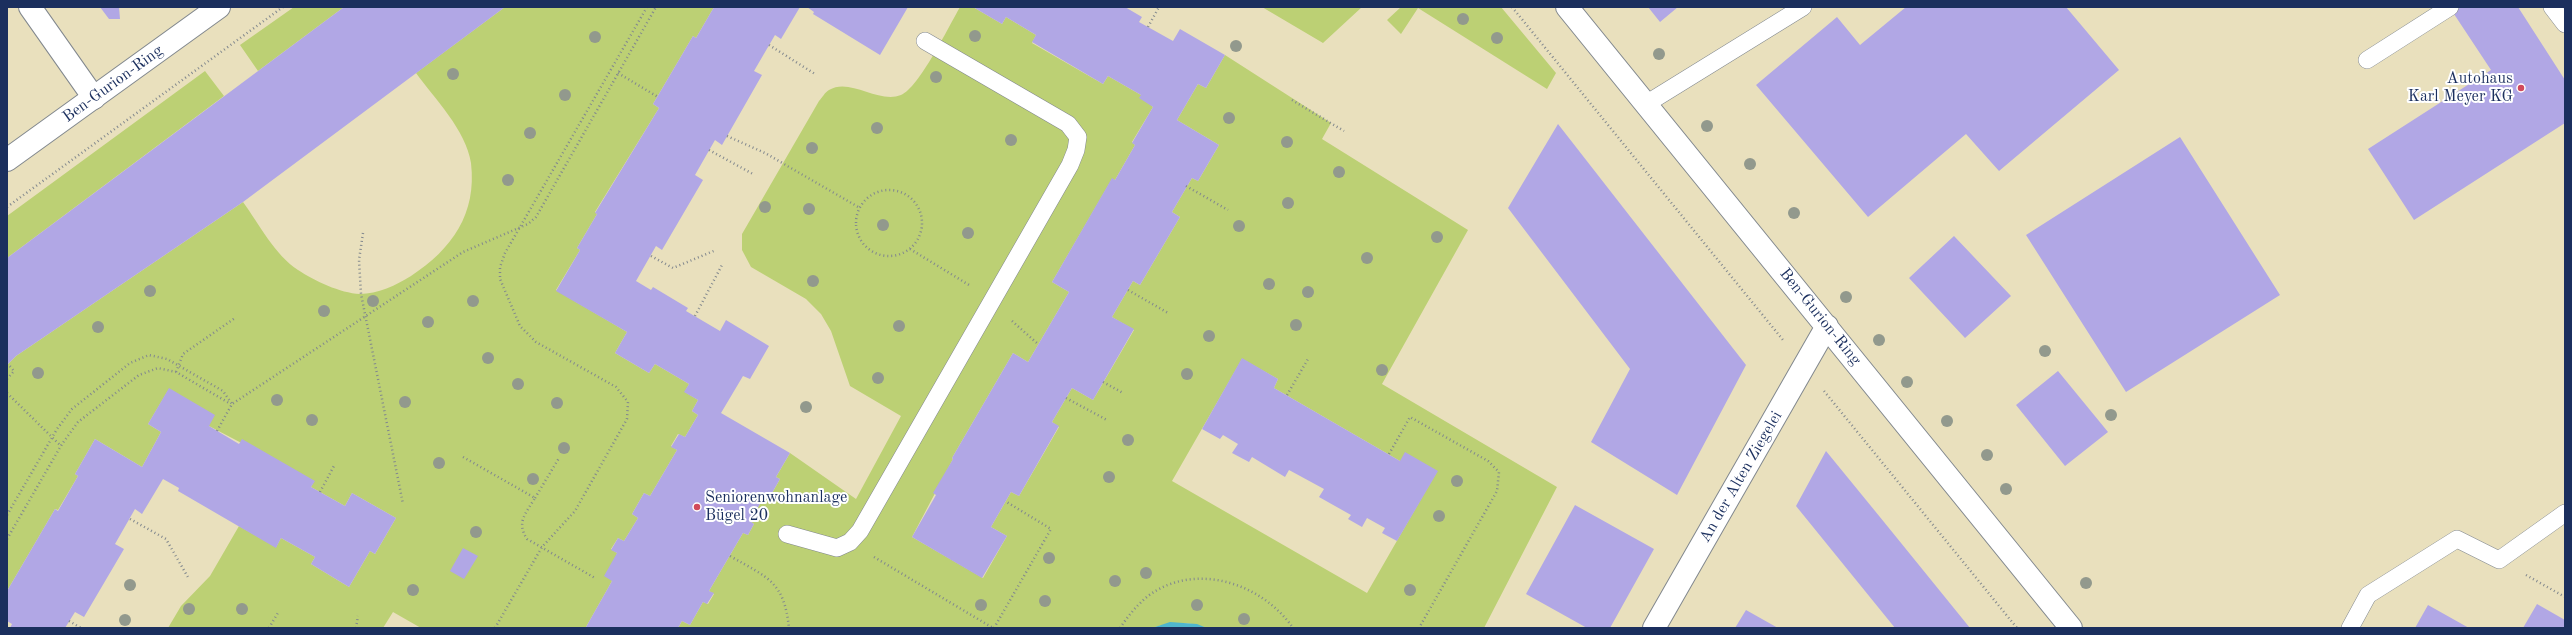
<!DOCTYPE html>
<html>
<head>
<meta charset="utf-8">
<style>
	body { margin:0 }
	#map { position:relative; width:2572px; height:635px; overflow:hidden; background:#e9e0bd; font-family:"Old Standard TT",serif }
	canvas { display:block }
	.frame { position:absolute; inset:0; border:8px solid #1b2f5e; pointer-events:none }
</style>
</head>
<body>
<div id="map">
<canvas width="2572" height="635"></canvas>
<div class="frame"></div>
</div>
<script>
const ctx = document.querySelector('canvas').getContext('2d');
ctx.lineJoin = 'round';
function fill(path, color) {
  ctx.fillStyle = color;
  ctx.fill(path, 'evenodd');
}
function stroke(path, color, width, dash) {
  ctx.strokeStyle = color;
  ctx.lineWidth = width;
  ctx.lineCap = dash ? 'butt' : 'round';
  ctx.setLineDash(dash || []);
  ctx.stroke(path);
}
function drawText(font, color, halo, rows, align = 'center') {
  ctx.font = font + ' "Old Standard TT",serif';
  ctx.lineWidth = 4;
  ctx.setLineDash([]);
  ctx.textBaseline = 'middle';
  ctx.strokeStyle = halo;
  ctx.fillStyle = color;
  for (const [text, x, y, turn = 0] of rows) {
    ctx.save();
    ctx.translate(x, y);
    ctx.rotate((+turn || 0) * Math.PI / 180);
    ctx.textAlign = isNaN(turn) ? turn : align;
    if (halo) ctx.strokeText(text, 0, 0);
    ctx.fillText(text, 0, 0);
    ctx.restore();
  }
}
fill(new Path2D(`
	M 294,7 L 344,7 L 258,71 L 240,45 Z
	M 505,7 L 714,7 L 696,38 L 693,36 L 653,104 L 659,108 L 595,212 L 597,214 L 577,248 L 580,250 L 556,290 L 627,332 L 615,353 L 649,373 L 655,364 L 689,384 L 685,392 L 698,400 L 692,411 L 698,415 L 685,437 L 678,434 L 671,446 L 677,450 L 650,496 L 644,493 L 632,514 L 638,518 L 624,541 L 618,538 L 611,549 L 617,553 L 612,581 L 586,627 L 587,628 L 421,628 L 393,612 L 383,628 L 168,628 L 181,606 L 210,576 L 239,526 L 276,547 L 281,538 L 315,557 L 311,564 L 349,587 L 370,551 L 375,554 L 396,518 L 352,493 L 345,506 L 311,487 L 314,481 L 209,426 L 169,389 L 148,424 L 161,432 L 142,467 L 95,439 L 75,474 L 78,476 L 58,510 L 55,509 L 7,591 L 7,365 L 16,356 L 243,202 C 259,224 275,255 298,270 C 315,281 340,293 360,294 C 377,294 397,285 411,276 C 452,249 477,214 471,163 C 466,130 435,99 416,73 Z
	M 960,7 L 973,7 L 1002,24 L 1006,17 L 1036,35 L 1032,43 L 1103,84 L 1108,76 L 1141,95 L 1153,107 L 1132,142 L 1135,145 L 1115,180 L 1112,179 L 1052,282 L 1069,292 L 1028,362 L 1013,353 L 952,458 L 953,459 L 912,537 L 983,578 L 1007,536 L 991,527 L 1011,492 L 1019,496 L 1059,427 L 1052,422 L 1072,388 L 1093,400 L 1134,330 L 1112,317 L 1133,281 L 1140,285 L 1180,217 L 1172,212 L 1192,178 L 1198,181 L 1219,145 L 1177,120 L 1198,84 L 1206,88 L 1225,55 L 1331,123 L 1322,139 L 1468,230 L 1382,384 L 1557,487 L 1484,628 L 1207,628 C 1188,621 1171,622 1152,628 L 678,628 L 682,621 L 690,625 L 703,602 L 708,604 L 714,594 L 709,591 L 743,533 L 748,535 L 754,524 L 750,521 L 764,497 L 768,500 L 780,479 L 776,477 L 790,453 L 856,499 L 901,416 L 850,386 L 831,331 L 821,314 L 806,299 L 751,267 L 742,250 L 742,234 L 819,101 C 822,98 825,92 829,90 C 850,77 878,104 901,95 C 919,88 949,26 960,7 ZM 1242,359 L 1278,379 L 1274,388 L 1400,461 L 1437,471 L 1367,593 L 1172,481 Z
	M 1262,7 L 1362,7 L 1323,43 Z
	M 1401,7 L 1501,7 L 1556,73 L 1547,89 L 1418,8 L 1401,34 L 1387,20 Z
	M 205,71 L 224,96 L 7,258 L 7,216 Z`), '#bcd074');
fill(new Path2D(`
	M 1170,622 L 1197,624 L 1207,628 L 1152,628 Z`), '#4fb6ce');
fill(new Path2D(`
	M 100,7 L 119,7 L 120,19 L 109,19 Z
	M 344,7 L 505,7 L 243,202 L 16,356 L 7,365 L 7,258 Z
	M 714,7 L 800,7 L 781,39 L 775,35 L 754,71 L 762,75 L 722,145 L 715,140 L 695,175 L 703,180 L 662,250 L 656,246 L 636,281 L 651,290 L 653,287 L 688,308 L 686,311 L 720,331 L 726,320 L 769,346 L 750,379 L 743,376 L 721,413 L 790,453 L 776,477 L 780,479 L 768,500 L 764,497 L 750,521 L 754,524 L 748,535 L 743,533 L 709,591 L 714,593 L 707,604 L 703,602 L 690,625 L 682,621 L 678,628 L 587,628 L 586,627 L 612,581 L 604,576 L 617,553 L 611,550 L 618,538 L 624,541 L 638,518 L 632,514 L 644,493 L 650,496 L 677,450 L 671,447 L 679,434 L 685,437 L 698,415 L 692,411 L 698,400 L 684,392 L 689,384 L 655,364 L 649,373 L 615,353 L 627,332 L 556,291 L 580,250 L 577,248 L 597,214 L 595,213 L 659,108 L 653,104 L 693,36 L 696,38 Z
	M 807,7 L 908,7 L 880,55 L 813,14 L 814,12 Z
	M 973,7 L 1125,7 L 1142,17 L 1139,22 L 1173,41 L 1180,29 L 1225,55 L 1206,88 L 1198,84 L 1177,120 L 1219,145 L 1198,181 L 1192,178 L 1172,212 L 1180,217 L 1140,285 L 1133,281 L 1112,317 L 1134,329 L 1093,400 L 1072,388 L 1052,422 L 1059,426 L 1019,496 L 1011,492 L 991,527 L 1007,536 L 982,578 L 912,537 L 936,495 L 933,493 L 953,459 L 952,458 L 1013,353 L 1028,362 L 1069,292 L 1052,282 L 1112,178 L 1115,180 L 1135,145 L 1132,143 L 1153,107 L 1139,98 L 1141,95 L 1108,76 L 1103,84 L 1032,42 L 1036,35 L 1006,17 L 1002,24 Z
	M 1648,7 L 1678,7 L 1660,22 Z
	M 1906,7 L 2066,7 L 2119,70 L 1999,171 L 1966,134 L 1868,217 L 1756,85 L 1837,17 L 1860,45 Z
	M 2458,7 L 2518,7 L 2565,80 L 2565,123 L 2414,220 L 2368,149 L 2491,70 L 2452,11 Z
	M 1558,124 L 1746,365 L 1677,495 L 1591,442 L 1630,369 L 1508,208 Z
	M 2180,137 L 2280,295 L 2126,392 L 2026,235 Z
	M 1954,236 L 2011,296 L 1965,338 L 1909,278 Z
	M 1242,358 L 1278,379 L 1274,388 L 1400,461 L 1405,452 L 1438,471 L 1397,541 L 1382,533 L 1385,528 L 1367,518 L 1362,527 L 1348,519 L 1351,515 L 1319,497 L 1324,489 L 1289,470 L 1285,477 L 1252,457 L 1249,462 L 1232,453 L 1238,444 L 1223,435 L 1220,439 L 1202,429 Z
	M 2058,371 L 2108,432 L 2065,466 L 2016,405 Z
	M 169,388 L 215,415 L 209,426 L 239,444 L 242,439 L 315,481 L 311,487 L 345,506 L 352,493 L 396,518 L 375,554 L 370,551 L 349,587 L 311,564 L 315,557 L 281,538 L 276,548 L 178,491 L 179,488 L 163,479 L 142,514 L 135,509 L 115,544 L 124,549 L 84,617 L 75,612 L 65,628 L 10,628 L 12,624 L 7,621 L 7,591 L 55,509 L 58,511 L 78,476 L 75,474 L 95,439 L 142,467 L 161,432 L 148,424 Z
	M 1826,451 L 1884,522 L 1970,628 L 1895,628 L 1796,506 Z
	M 1575,505 L 1654,549 L 1610,628 L 1587,628 L 1526,594 Z
	M 463,548 L 478,556 L 464,579 L 450,571 Z
	M 2537,604 L 2565,620 L 2565,628 L 2523,628 Z
	M 2428,605 L 2469,628 L 2415,628 Z
	M 1746,610 L 1778,628 L 1735,628 Z`), '#b1a7e5');
const service = new Path2D(`
	M 2552,7 L 2565,24
	M 2367,60 L 2450,7
	M 1646,104 L 1803,7
	M 787,534 L 837,548 L 850,542 L 860,531 L 1070,165 L 1076,150 L 1078,137 L 1068,124 L 925,41
	M 2350,628 L 2368,595 L 2457,539 L 2499,560 L 2565,513`);
const minor = new Path2D(`
	M 30,7 L 94,98
	M 1567,7 L 2071,628
	M 1654,628 L 1827,326`);
const tertiary = new Path2D(`
	M 7,160 L 219,7`);
stroke(service, '#82888e', 18);
stroke(minor, '#82888e', 24);
stroke(tertiary, '#82888e', 24);
stroke(new Path2D(`
	M 1512,7 L 1783,340
	M 1148,27 L 1159,7
	M 769,45 L 815,74
	M 618,73 L 658,97
	M 1292,100 L 1344,131
	M 727,136 L 765,153 L 860,208
	M 709,150 L 753,174
	M 1186,186 L 1228,210
	M856 223a33 33 0 1 1 66 0a33 33 0 1 1-66 0Z
	M 7,207 L 283,7
	M 363,233 L 359,260 L 361,294 L 403,504
	M 910,249 L 969,285
	M 651,256 L 673,268 L 716,250
	M 1128,290 L 1168,313
	M 695,316 L 722,265
	M 1012,321 L 1038,344
	M 176,372 L 183,354 L 235,318
	M 7,379 L 14,371 L 8,364
	M 1103,382 L 1123,393
	M 1824,391 L 2017,628
	M 7,393 L 61,446
	M 1287,395 L 1308,359
	M 1066,398 L 1107,420
	M 217,431 L 232,404 L 463,252 L 528,224 L 536,217 L 656,7
	M 1389,454 L 1410,417 L 1488,461 L 1499,472 L 1497,491 L 1419,628
	M 463,457 L 535,498 C 526,513 516,522 527,539 L 595,578
	M 320,492 L 335,464
	M 535,498 L 559,458
	M 7,515 L 57,429 L 72,409 L 130,363 L 149,355 L 167,359 L 223,391 L 232,404
	M 130,519 L 166,539 L 189,579
	M 7,539 L 62,444 L 78,422 L 139,375 L 158,368 L 176,372 L 229,403
	M 730,556 C 768,578 784,581 789,628
	M 874,557 L 993,628
	M 2526,575 L 2565,597
	M 69,621 L 81,628
	M 269,628 L 279,611
	M 356,628 L 358,616
	M 495,628 L 542,547 L 575,511 L 627,419 L 628,402 L 616,387 L 536,342 L 520,326 L 500,279 L 500,267 L 505,253 L 647,7
	M 994,628 L 1051,529 L 1005,501
	M 1120,628 C 1128,616 1137,605 1148,596 C 1195,561 1262,583 1293,628`), '#82888e', 2.5, [1, 3]);
stroke(service, '#fff', 17);
stroke(minor, '#fff', 22);
stroke(tertiary, '#fff', 22);
ctx.fillStyle = '#92998d';
for (const [x, y] of [
	[1463,19],
	[975,36],
	[595,37],
	[1497,38],
	[1236,46],
	[1659,54],
	[453,74],
	[936,77],
	[565,95],
	[1229,118],
	[1707,126],
	[877,128],
	[530,133],
	[1011,140],
	[1287,142],
	[812,148],
	[1750,164],
	[1339,172],
	[508,180],
	[1288,203],
	[765,207],
	[809,209],
	[1794,213],
	[883,225],
	[1239,226],
	[968,233],
	[1437,237],
	[1367,258],
	[813,281],
	[1269,284],
	[150,291],
	[1308,292],
	[1846,297],
	[373,301],
	[473,301],
	[324,311],
	[428,322],
	[1296,325],
	[899,326],
	[98,327],
	[1209,336],
	[1879,340],
	[2045,351],
	[488,358],
	[1382,370],
	[38,373],
	[1187,374],
	[878,378],
	[1907,382],
	[518,384],
	[277,400],
	[405,402],
	[557,403],
	[806,407],
	[2111,415],
	[312,420],
	[1947,421],
	[1128,440],
	[564,448],
	[1987,455],
	[439,463],
	[1109,477],
	[533,479],
	[1457,481],
	[2006,489],
	[1439,516],
	[476,532],
	[1049,558],
	[1146,573],
	[1115,581],
	[2086,583],
	[130,585],
	[413,590],
	[1410,590],
	[1045,601],
	[981,605],
	[1197,605],
	[189,609],
	[242,609],
	[1244,619],
	[125,620]
]) {
  ctx.beginPath();
  ctx.arc(x, y, 6, 0, 2 * Math.PI);
  ctx.fill();
}
for (const [x, y, r, color] of [
	[2521,88,4,"#d1495b"],
	[697,507,4,"#d1495b"]
]) {
  const dot = new Path2D();
  dot.arc(x, y, r, 0, 2 * Math.PI);
  ctx.fillStyle = color;
  ctx.fill(dot);
  stroke(dot, '#fff', 1.5);
}
drawText('16px', '#1b2f5e', '#fff', [
	["Autohaus",2513,79],
	["Karl Meyer KG",2513,97],
	["Seniorenwohnanlage",705,498,"left"],
	["Bügel 20",705,516,"left"]
], 'right');
drawText('16px', '#1b2f5e', '#fff', [
	["Ben-Gurion-Ring",113,84,-36],
	["Ben-Gurion-Ring",1820,317,51],
	["An der Alten Ziegelei",1741,477,-60]
]);
</script>
</body>
</html>
